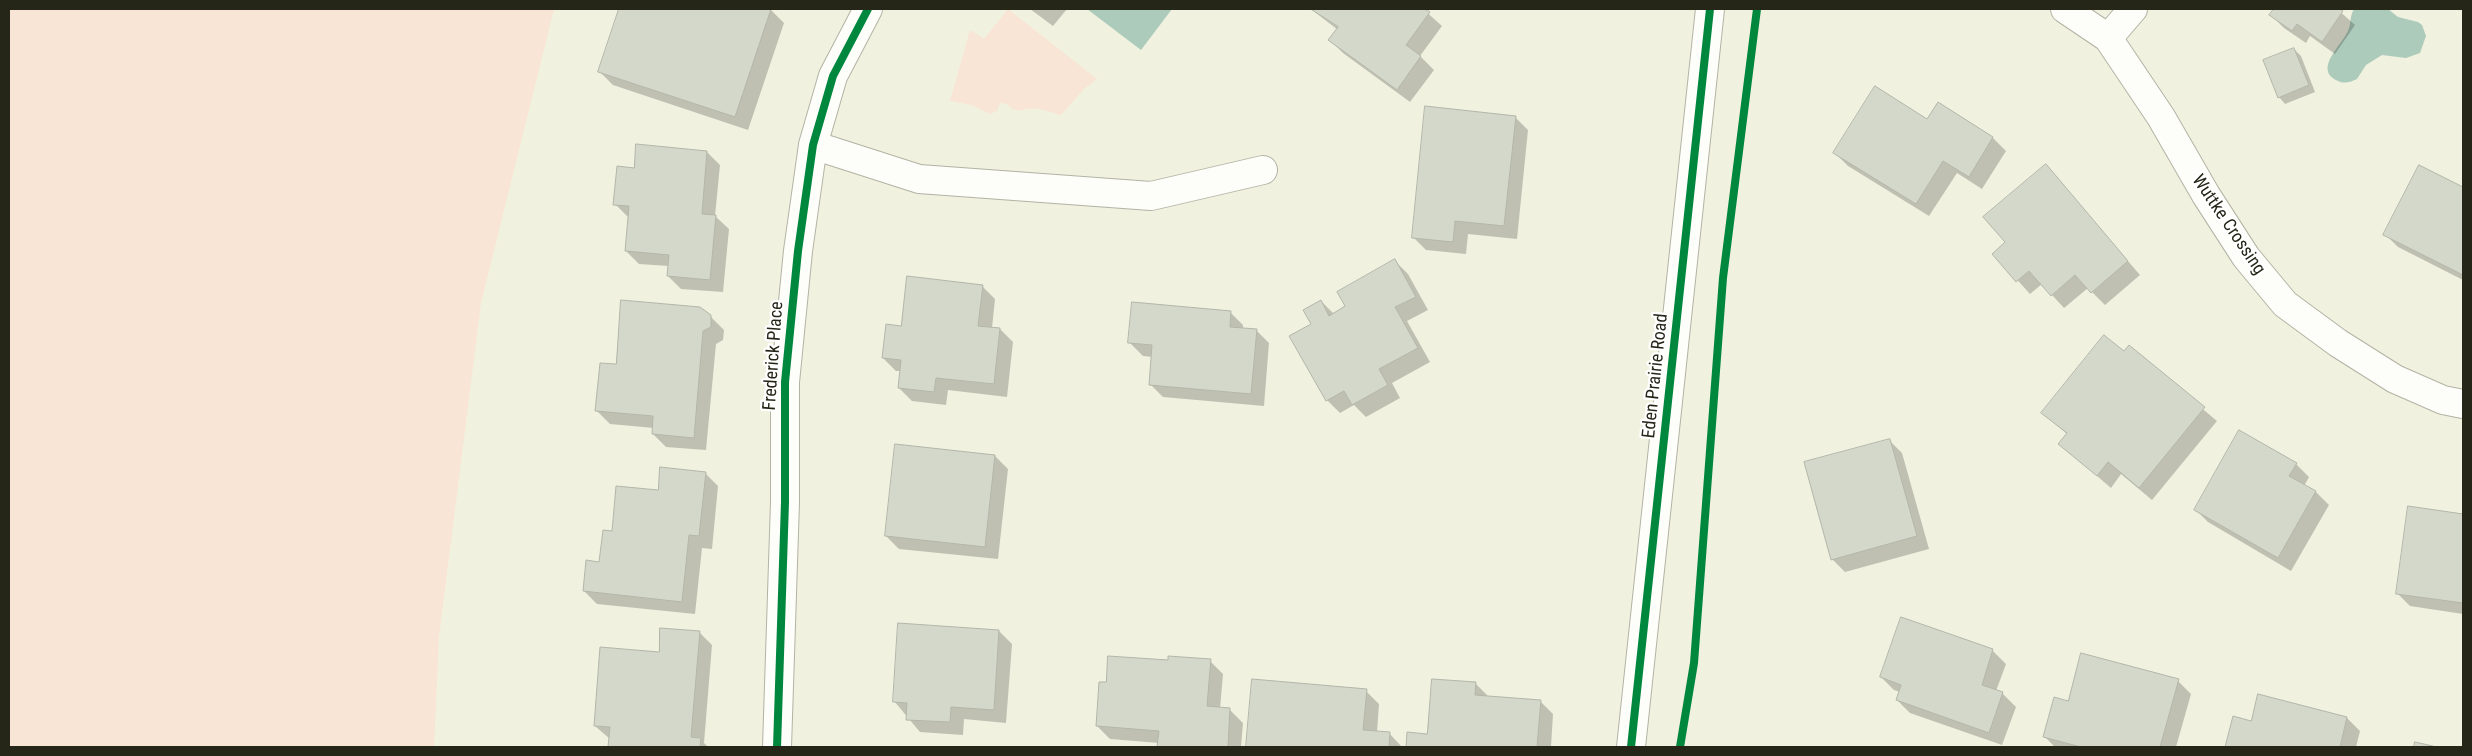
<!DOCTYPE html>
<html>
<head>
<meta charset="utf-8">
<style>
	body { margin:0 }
	#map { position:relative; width:2472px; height:756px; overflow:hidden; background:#f1f1df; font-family:"Roboto Condensed",sans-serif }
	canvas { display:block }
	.frame { position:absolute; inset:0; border:10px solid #252518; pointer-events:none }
</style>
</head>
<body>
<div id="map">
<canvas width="2472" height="756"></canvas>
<div class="frame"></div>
</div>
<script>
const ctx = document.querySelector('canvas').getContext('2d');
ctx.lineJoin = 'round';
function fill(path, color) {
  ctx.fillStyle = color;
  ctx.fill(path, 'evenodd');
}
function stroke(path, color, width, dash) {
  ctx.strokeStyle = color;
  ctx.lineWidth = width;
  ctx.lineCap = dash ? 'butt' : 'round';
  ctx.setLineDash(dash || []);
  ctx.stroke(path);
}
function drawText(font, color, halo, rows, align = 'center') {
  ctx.font = font + ' "Roboto Condensed",sans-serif';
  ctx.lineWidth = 4.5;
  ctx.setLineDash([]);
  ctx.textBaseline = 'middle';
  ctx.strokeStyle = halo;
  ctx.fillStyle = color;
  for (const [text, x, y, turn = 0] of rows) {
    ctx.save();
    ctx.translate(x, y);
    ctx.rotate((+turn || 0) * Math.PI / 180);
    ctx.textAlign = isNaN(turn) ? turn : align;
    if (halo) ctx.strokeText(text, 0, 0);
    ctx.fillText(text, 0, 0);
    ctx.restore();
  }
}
fill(new Path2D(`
	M 9,9 L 554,9 L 481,303 L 439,637 L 434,747 L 9,747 Z
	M 1008,9 L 1097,79 L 1084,89 L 1061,115 C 1046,111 1035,105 1020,111 L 1012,109 L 1007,104 L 1000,103 L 997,111 L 990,114 L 972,105 L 950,101 L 970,30 L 984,39 Z`), '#f8e5d5');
fill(new Path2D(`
	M 1087,9 L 1172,9 L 1141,50 Z
	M 2354,9 L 2388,9 L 2398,17 L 2418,22 L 2422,25 L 2426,36 L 2420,53 L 2406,58 L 2382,55 L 2366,65 L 2357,79 C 2351,82 2345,84 2338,81 C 2311,69 2345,43 2349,28 C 2351,21 2350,16 2354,9 Z`), '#accbbb');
fill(new Path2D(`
	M 621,9 L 771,10 L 784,23 L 748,130 L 613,85 L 600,72 Z
	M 1030,9 L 1067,9 L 1053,26 Z
	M 1311,9 L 1423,9 L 1442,26 L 1420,56 L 1434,70 L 1410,102 L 1343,53 L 1330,40 L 1338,30 Z
	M 2275,9 L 2337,9 L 2355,25 L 2335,54 L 2310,36 L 2306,43 L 2284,28 L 2271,15 Z
	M 2294,49 L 2301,56 L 2315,92 L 2285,104 L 2279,97 Z
	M 1938,104 L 1993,138 L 2006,151 L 1982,189 L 1957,173 L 1929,216 L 1848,166 L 1835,153 L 1927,121 Z
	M 1515,117 L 1528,130 L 1517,239 L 1468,234 L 1466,254 L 1426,250 L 1413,237 Z
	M 707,152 L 720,165 L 715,216 L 729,229 L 723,292 L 681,289 L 668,276 L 669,266 L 639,264 L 626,251 L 629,218 L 615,204 L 635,169 Z
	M 2046,166 L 2140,275 L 2105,305 L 2088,288 L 2064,308 L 2042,284 L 2030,294 L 1994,254 L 2007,242 Z
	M 2419,167 L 2463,189 L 2463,280 L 2398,247 L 2385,234 Z
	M 1395,261 L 1408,274 L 1428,310 L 1407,321 L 1430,362 L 1392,383 L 1400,398 L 1366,417 L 1354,405 L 1340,413 L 1327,400 L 1313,324 L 1321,301 L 1334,314 L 1347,307 Z
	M 982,286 L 995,299 L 992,328 L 1000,329 L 1013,342 L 1007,397 L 948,390 L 946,405 L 912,401 L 899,388 L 901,371 L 896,371 L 883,358 Z
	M 1230,312 L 1243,325 L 1243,329 L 1256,330 L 1269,343 L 1264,406 L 1163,397 L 1150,384 L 1153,357 L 1143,356 L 1130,343 Z
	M 710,316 L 724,330 L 723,340 L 716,344 L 706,450 L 666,447 L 653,434 L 654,428 L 610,424 L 597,411 L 617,366 Z
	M 2129,347 L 2217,421 L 2152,500 L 2121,474 L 2111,488 L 2060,444 L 2068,435 L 2043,413 L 2124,353 Z
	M 1889,440 L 1902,453 L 1929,549 L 1845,572 L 1832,559 Z
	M 995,456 L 1008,469 L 998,559 L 899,549 L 886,536 Z
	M 2296,464 L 2309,477 L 2304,486 L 2316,492 L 2329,505 L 2291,571 L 2208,522 L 2195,509 Z
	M 705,473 L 718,486 L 712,549 L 702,548 L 695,614 L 597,604 L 584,591 L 601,563 L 613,533 L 659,492 Z
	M 2409,507 L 2463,515 L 2463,614 L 2410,606 L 2397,593 Z
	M 1902,619 L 1993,651 L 2006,664 L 1996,691 L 2003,694 L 2016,707 L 2002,745 L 1910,713 L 1897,700 L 1900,692 L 1894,690 L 1881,677 Z
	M 999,631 L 1012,644 L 1006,723 L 964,719 L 963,735 L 920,732 L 894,701 Z
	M 699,632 L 712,645 L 704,743 L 708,747 L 609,747 L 610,739 L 595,726 L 660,653 Z
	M 1210,661 L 1223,674 L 1220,709 L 1230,710 L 1243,723 L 1241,747 L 1159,747 L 1159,743 L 1110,739 L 1097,726 L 1107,684 L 1169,662 Z
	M 1253,681 L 1366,691 L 1379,704 L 1377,732 L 1389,733 L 1402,747 L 1247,747 Z
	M 2178,681 L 2191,694 L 2176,747 L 2055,747 L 2044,736 L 2069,702 Z
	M 1475,683 L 1488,696 L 1540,701 L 1553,714 L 1551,747 L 1407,747 L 1408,734 L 1428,736 Z
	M 2234,718 L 2252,722 L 2347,718 L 2360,731 L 2356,747 L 2227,747 Z`), '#0003');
const building = new Path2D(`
	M 619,9 L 771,9 L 735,117 L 598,72 Z
	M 1311,9 L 1425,9 L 1430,12 L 1406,45 L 1421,56 L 1397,90 L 1328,40 L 1338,27 Z
	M 2274,9 L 2340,9 L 2343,11 L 2322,42 L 2297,24 L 2292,31 L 2269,15 Z
	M 2294,48 L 2309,85 L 2278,98 L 2263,60 Z
	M 1875,86 L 1927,119 L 1938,102 L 1993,137 L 1969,177 L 1943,161 L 1916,204 L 1833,153 Z
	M 1425,106 L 1516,116 L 1504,226 L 1455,221 L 1453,242 L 1412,238 Z
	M 636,144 L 707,151 L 702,214 L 716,215 L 710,280 L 667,276 L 669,255 L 625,251 L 629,206 L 613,205 L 617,166 L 634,168 Z
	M 2046,164 L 2128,261 L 2091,293 L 2075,275 L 2051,296 L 2029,271 L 2016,282 L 1992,254 L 2005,242 L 1983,217 Z
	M 2419,165 L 2463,187 L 2463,275 L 2383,235 Z
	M 1395,259 L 1416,297 L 1395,307 L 1418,348 L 1379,369 L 1388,385 L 1352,405 L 1344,391 L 1326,401 L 1289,336 L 1311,324 L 1303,310 L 1321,300 L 1329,316 L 1345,306 L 1337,292 Z
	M 907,276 L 983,285 L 978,326 L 1000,328 L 994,384 L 936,378 L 934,392 L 898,388 L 901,360 L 882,358 L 886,324 L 901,326 Z
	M 621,300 L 700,307 L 711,315 L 711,327 L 703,331 L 694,438 L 652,434 L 653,416 L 595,411 L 600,363 L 616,364 Z
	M 1132,302 L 1231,311 L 1230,327 L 1257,329 L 1251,394 L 1149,385 L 1152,345 L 1128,343 Z
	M 2104,335 L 2124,351 L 2129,345 L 2205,407 L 2139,488 L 2108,462 L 2097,476 L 2058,444 L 2067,433 L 2041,413 Z
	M 2239,430 L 2297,463 L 2289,476 L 2316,491 L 2278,558 L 2194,510 Z
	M 1890,439 L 1917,536 L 1831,560 L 1804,462 Z
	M 895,444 L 995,455 L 985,547 L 885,536 Z
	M 660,467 L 706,472 L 699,536 L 689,535 L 682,602 L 583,591 L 586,560 L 599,562 L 603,530 L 612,531 L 616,486 L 658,490 Z
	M 2408,506 L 2463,514 L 2463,603 L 2396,594 Z
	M 1901,617 L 1993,649 L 1982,685 L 2003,692 L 1989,733 L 1896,700 L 1901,685 L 1880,677 Z
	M 898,623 L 999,630 L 994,710 L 951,707 L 950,722 L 906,720 L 907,703 L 893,702 Z
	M 660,628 L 700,631 L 691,737 L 701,738 L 700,747 L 608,747 L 610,727 L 594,726 L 600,647 L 659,652 Z
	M 2081,653 L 2179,679 L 2160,747 L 2081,747 L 2043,737 L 2054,697 L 2068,701 Z
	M 1108,656 L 1168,660 L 1168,656 L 1211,659 L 1207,706 L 1230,708 L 1228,747 L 1157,747 L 1159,731 L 1096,726 L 1099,682 L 1106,682 Z
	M 1252,679 L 1367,689 L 1363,730 L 1390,732 L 1389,747 L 1246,747 Z
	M 1432,679 L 1476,682 L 1475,695 L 1541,700 L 1537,747 L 1406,747 L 1407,732 L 1427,734 Z
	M 2258,694 L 2347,717 L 2340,747 L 2225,747 L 2233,716 L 2251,721 Z
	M 2415,742 L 2437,747 L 2414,747 Z`);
fill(building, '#d3d8cb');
stroke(building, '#b2b6a9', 1);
const street = new Path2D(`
	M 2065,9 L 2108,38 L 2161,117 L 2206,195 L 2246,257 L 2285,304 L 2338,343 L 2395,379 L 2443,400 L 2463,404
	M 2108,38 L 2133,9
	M 813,145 L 919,179 L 1151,196 L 1263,170
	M 777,747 L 785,502 L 785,382 L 798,251 L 813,145 L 833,76 L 868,9`);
const secondary = new Path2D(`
	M 1631,747 L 1710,9`);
stroke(street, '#b3b3a5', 30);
stroke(secondary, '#b3b3a5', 30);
stroke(street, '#fdfdfa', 28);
stroke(secondary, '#fdfdfa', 28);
stroke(new Path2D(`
	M 777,747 L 785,502 L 785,382 L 798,251 L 813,145 L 833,76 L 868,9
	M 1631,747 L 1710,9
	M 1680,747 L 1694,663 L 1723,278 L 1757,9`), '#00873e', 8);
drawText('18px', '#252518', '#fff', [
	["Wuttke Crossing",2228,225,56],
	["Frederick Place",774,356,-86],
	["Eden Prairie Road",1656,376,-84]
]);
</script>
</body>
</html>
